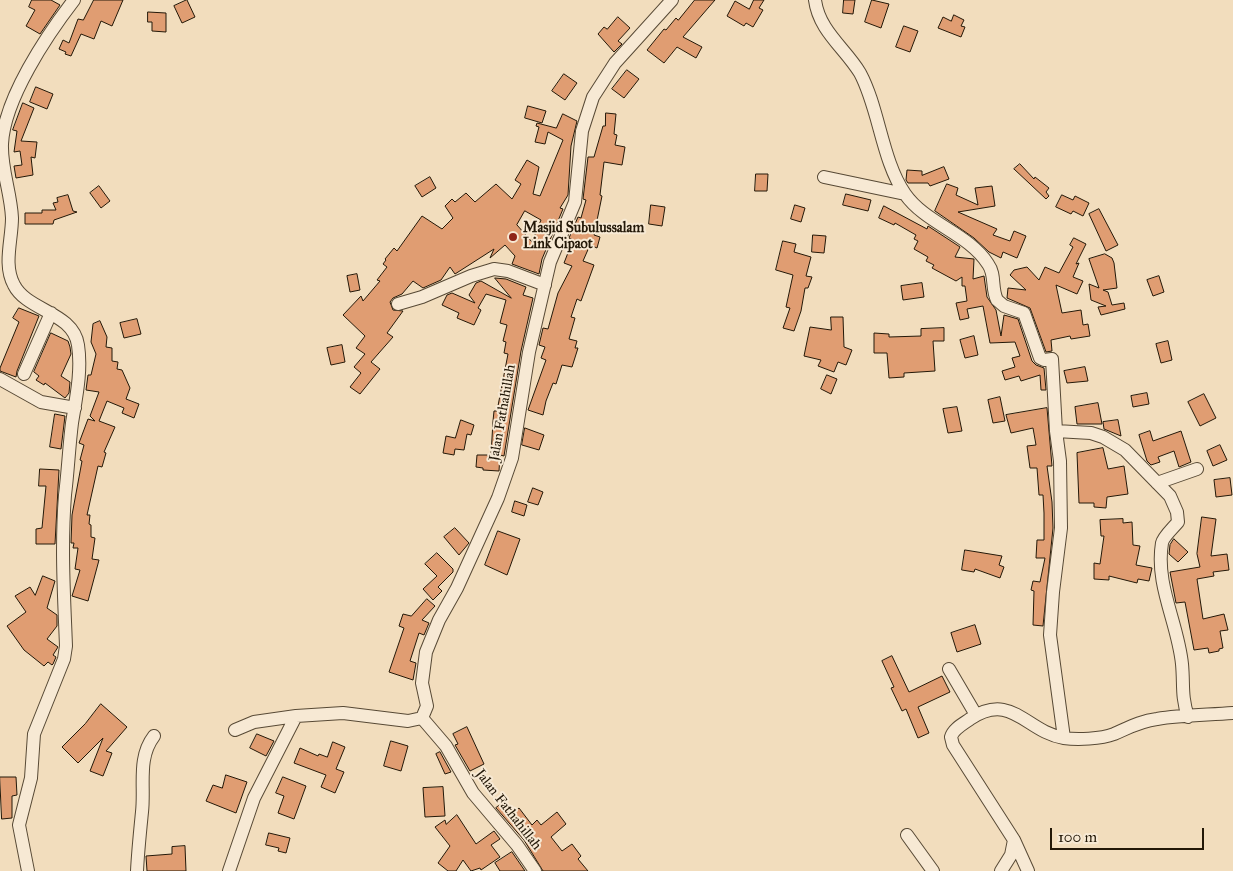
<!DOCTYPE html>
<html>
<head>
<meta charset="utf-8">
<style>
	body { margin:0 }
	#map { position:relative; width:1233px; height:871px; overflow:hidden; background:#f2ddbd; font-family:"IM FELL Great Primer",serif }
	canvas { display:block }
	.scale { position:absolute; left:1050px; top:828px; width:154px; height:22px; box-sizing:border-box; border:2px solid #231808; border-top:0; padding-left:6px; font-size:15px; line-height:18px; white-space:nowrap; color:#231808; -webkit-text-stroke:4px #f7e9d4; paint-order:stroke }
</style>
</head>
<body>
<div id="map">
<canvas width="1233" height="871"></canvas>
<div class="scale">100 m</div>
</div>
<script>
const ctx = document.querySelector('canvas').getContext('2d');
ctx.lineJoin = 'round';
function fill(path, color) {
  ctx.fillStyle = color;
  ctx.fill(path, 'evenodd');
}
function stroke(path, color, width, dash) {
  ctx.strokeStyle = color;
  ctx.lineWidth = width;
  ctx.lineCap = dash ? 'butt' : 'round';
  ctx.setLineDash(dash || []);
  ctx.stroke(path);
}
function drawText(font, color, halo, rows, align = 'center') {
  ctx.font = font + ' "IM FELL Great Primer",serif';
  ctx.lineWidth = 4;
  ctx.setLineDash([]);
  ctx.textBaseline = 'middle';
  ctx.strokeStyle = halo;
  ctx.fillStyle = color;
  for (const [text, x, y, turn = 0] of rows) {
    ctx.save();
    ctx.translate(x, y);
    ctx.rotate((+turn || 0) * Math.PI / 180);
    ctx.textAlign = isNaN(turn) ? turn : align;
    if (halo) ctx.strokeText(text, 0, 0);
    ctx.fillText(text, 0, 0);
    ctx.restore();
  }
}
const building = new Path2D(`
	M 32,0 L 51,0 L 60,5 L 40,34 L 26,26 L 35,10 L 29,7 Z
	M 94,0 L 123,0 L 112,26 L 101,21 L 94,39 L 81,34 L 71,56 L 65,54 L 66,52 L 59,49 L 63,40 L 69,43 L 78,19 L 83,20 Z
	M 187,0 L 195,17 L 182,23 L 174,6 Z
	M 695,0 L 715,0 L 683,37 L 702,47 L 696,58 L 677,47 L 664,63 L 647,50 L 664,29 L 666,30 L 676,18 L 678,20 Z
	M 754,0 L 764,0 L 759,8 L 763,10 L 753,27 L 746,23 L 744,26 L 727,16 L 735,1 L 749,9 Z
	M 844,0 L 855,0 L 853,14 L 843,13 Z
	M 872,0 L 889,4 L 881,28 L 865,22 Z
	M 148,12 L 166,13 L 166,32 L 152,31 L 152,22 L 148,22 Z
	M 954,15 L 964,20 L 961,26 L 965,27 L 961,37 L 938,28 L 943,17 L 951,21 Z
	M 618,17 L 630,28 L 618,41 L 622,44 L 614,52 L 598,34 L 604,27 L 607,29 Z
	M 904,26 L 918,31 L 910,52 L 896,47 Z
	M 627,70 L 639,79 L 624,98 L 612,89 Z
	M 564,74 L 577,83 L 565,100 L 552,91 Z
	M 36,87 L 53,94 L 47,109 L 30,102 Z
	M 23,103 L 34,108 L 21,141 L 37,142 L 35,158 L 31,157 L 33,175 L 16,178 L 14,166 L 22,165 L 20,151 L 14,152 L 17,131 L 13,130 Z
	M 528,106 L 546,111 L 542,123 L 525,118 Z
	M 606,113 L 616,114 L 614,134 L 617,135 L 615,145 L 625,147 L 622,165 L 604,162 L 600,195 L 602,196 L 594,235 L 600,237 L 597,248 L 590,245 L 583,261 L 594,265 L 581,301 L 577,299 L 571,317 L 575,318 L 569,339 L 577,341 L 575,348 L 578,348 L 572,367 L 562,365 L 556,384 L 553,383 L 546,401 L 543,415 L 528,410 L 546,360 L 541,358 L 545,347 L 539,345 L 543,328 L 548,329 L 558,293 L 572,266 L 564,263 L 573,240 L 569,238 L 578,217 L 581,218 L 586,200 L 583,199 L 588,157 L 594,157 L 603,126 L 605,126 Z
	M 563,114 L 577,121 L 571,146 L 568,195 L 560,208 L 563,209 L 542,259 L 539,274 L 512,264 L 515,256 L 505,245 L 490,258 L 494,249 L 455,274 L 450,267 L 441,280 L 423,288 L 413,281 L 402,294 L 393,298 L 390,302 L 393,310 L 403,311 L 387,333 L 393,337 L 371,362 L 380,369 L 360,394 L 350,387 L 361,373 L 354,367 L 365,354 L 356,348 L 365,336 L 343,315 L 361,296 L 363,301 L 380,281 L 377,280 L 387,267 L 383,264 L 386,260 L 385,259 L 394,248 L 397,251 L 422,216 L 442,229 L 453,218 L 445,206 L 452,199 L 455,202 L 466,193 L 475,202 L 496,184 L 512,199 L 521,184 L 515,180 L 527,160 L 539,167 L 533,194 L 540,196 L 563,140 L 548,132 L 545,144 L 535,142 L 539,127 L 536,126 L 537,123 L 556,128 ZM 525,211 L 541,220 L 532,242 L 517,225 Z
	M 1020,164 L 1034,179 L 1035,177 L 1049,188 L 1046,192 L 1049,196 L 1046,199 L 1014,169 Z
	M 944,167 L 949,179 L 930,186 L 928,183 L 908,183 L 906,180 L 907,170 L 922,171 L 922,175 Z
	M 756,174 L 768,174 L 767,191 L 755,191 Z
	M 430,177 L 436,188 L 422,197 L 415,186 Z
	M 947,184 L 958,188 L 956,195 L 978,205 L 975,188 L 992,186 L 995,206 L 958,212 L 997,229 L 993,235 L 1010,241 L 1014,231 L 1026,236 L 1017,258 L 1003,252 L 1001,258 L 989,252 L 974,238 L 935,211 Z
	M 99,186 L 110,201 L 101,208 L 90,193 Z
	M 846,194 L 871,200 L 868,211 L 843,205 Z
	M 68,195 L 73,211 L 77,212 L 54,220 L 53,224 L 25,224 L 25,213 L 42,213 L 42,210 L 56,210 L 53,203 L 58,202 L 57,198 Z
	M 1062,195 L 1073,200 L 1075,196 L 1089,203 L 1083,216 L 1073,211 L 1071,214 L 1056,207 Z
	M 651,205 L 665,207 L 662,226 L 649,224 Z
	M 795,205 L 805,208 L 801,222 L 791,219 Z
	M 884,206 L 927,229 L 928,226 L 954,243 L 960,247 L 955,257 L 974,259 L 973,279 L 984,276 L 987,297 L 996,310 L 1001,336 L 1004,315 L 1018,319 L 1032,361 L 1036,365 L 1044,368 L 1046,390 L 1041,390 L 1040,375 L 1021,381 L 1019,376 L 1005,380 L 1002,371 L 1015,367 L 1012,358 L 1020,356 L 1015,342 L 990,343 L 983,306 L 967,309 L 969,318 L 960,320 L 956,303 L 967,301 L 965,286 L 962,286 L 962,277 L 956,281 L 932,268 L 934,265 L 926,261 L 928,257 L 914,249 L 918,241 L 914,239 L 916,235 L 895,223 L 894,225 L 879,218 Z
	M 1099,209 L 1118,245 L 1106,251 L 1089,214 Z
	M 813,235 L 826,236 L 824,253 L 812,252 Z
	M 1074,238 L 1086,244 L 1076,264 L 1079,263 L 1073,277 L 1083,281 L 1077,294 L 1056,285 L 1062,313 L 1081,310 L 1083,325 L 1088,324 L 1090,336 L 1071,339 L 1070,336 L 1051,340 L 1052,351 L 1046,352 L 1030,308 L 1007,298 L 1008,288 L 1026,290 L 1010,275 L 1014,270 L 1027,267 L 1039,280 L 1045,267 L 1059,273 L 1073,247 L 1070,245 Z
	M 783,241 L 796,244 L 794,252 L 811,257 L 806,276 L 812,277 L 808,288 L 805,288 L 801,311 L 794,331 L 783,328 L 790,308 L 786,307 L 793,275 L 776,270 Z
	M 1105,254 L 1112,258 L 1114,263 L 1117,288 L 1103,290 L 1108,292 L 1112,305 L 1124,303 L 1125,309 L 1101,315 L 1098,307 L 1106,306 L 1091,300 L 1089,284 L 1099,288 L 1089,259 Z
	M 357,274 L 360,290 L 350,292 L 347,276 Z
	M 1159,276 L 1164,292 L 1153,296 L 1147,280 Z
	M 495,278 L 506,279 L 526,287 L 523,295 L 533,298 L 521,351 L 504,456 L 500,455 L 499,471 L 483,470 L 483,468 L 476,467 L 477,455 L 491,455 L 493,421 L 494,411 L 497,411 L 508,354 L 504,353 L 506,342 L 503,341 L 507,325 L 500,323 L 506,300 L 486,294 L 478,308 L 481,310 L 474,325 L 457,318 L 459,313 L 442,305 L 447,295 L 452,293 L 475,303 L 469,295 L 476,283 L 481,281 L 511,298 Z
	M 922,283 L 924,297 L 903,300 L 901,286 Z
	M 19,308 L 39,316 L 17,371 L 16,377 L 0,371 L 0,368 L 19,322 L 13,318 Z
	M 831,317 L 843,317 L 844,347 L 852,350 L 846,365 L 838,362 L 834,372 L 818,366 L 821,360 L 804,356 L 810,327 L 831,330 Z
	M 137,319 L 141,334 L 124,338 L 120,323 Z
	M 100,321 L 107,337 L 106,347 L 112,348 L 112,361 L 118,362 L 117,369 L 122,370 L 130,388 L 126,399 L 139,404 L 134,418 L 122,413 L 124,408 L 107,401 L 99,421 L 115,427 L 104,452 L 106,453 L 102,467 L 98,466 L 87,515 L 90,515 L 89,524 L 91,525 L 91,537 L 95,538 L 92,559 L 99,560 L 88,601 L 72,596 L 80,570 L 75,569 L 78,548 L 73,548 L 74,543 L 71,543 L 72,515 L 82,461 L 80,460 L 84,445 L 79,443 L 88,419 L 95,421 L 90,416 L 99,392 L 86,390 L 88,375 L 91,375 L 96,354 L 91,342 L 93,324 Z
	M 944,328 L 944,341 L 933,341 L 935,371 L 904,373 L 904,377 L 889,378 L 887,353 L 874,353 L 874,333 L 889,334 L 889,337 L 921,336 L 921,329 Z
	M 51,333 L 68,341 L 70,347 L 71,354 L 61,376 L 70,382 L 69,393 L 65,398 L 45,383 L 44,385 L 36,380 L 39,376 L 34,372 Z
	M 974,336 L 978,355 L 965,358 L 960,340 Z
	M 1168,341 L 1172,360 L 1161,363 L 1156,344 Z
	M 342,345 L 345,362 L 331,365 L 327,348 Z
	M 1085,367 L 1088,381 L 1067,383 L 1064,371 Z
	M 827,375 L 837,379 L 831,394 L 821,389 Z
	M 1147,393 L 1149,404 L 1133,407 L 1131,396 Z
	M 1204,394 L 1216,418 L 1200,426 L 1188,402 Z
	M 1000,397 L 1005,421 L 993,423 L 988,400 Z
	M 1098,403 L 1102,424 L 1077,424 L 1075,407 Z
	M 957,407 L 962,431 L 948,433 L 943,409 Z
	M 1047,408 L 1052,466 L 1047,466 L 1052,502 L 1053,528 L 1043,626 L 1033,625 L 1034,591 L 1031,590 L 1033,581 L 1040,582 L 1045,558 L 1036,558 L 1037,540 L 1044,540 L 1044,513 L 1043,495 L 1039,495 L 1037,468 L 1030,468 L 1027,446 L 1036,445 L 1033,428 L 1011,433 L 1006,415 Z
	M 55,414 L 65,416 L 61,449 L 50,447 Z
	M 461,420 L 474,425 L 471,435 L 467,434 L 464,450 L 455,449 L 454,455 L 443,453 L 446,436 L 455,438 Z
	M 1118,420 L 1121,436 L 1104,429 L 1103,422 Z
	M 525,428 L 544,435 L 539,450 L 522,445 Z
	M 1150,431 L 1153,441 L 1181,431 L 1191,462 L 1179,467 L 1174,451 L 1158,457 L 1160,462 L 1151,465 L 1147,461 L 1139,435 Z
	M 1220,445 L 1227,460 L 1213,466 L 1207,451 Z
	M 1103,448 L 1108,469 L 1124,466 L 1128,494 L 1107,497 L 1106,508 L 1094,507 L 1094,503 L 1079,503 L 1077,453 Z
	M 40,469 L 59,470 L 55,544 L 36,544 L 36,529 L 42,528 L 46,486 L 39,486 Z
	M 1230,478 L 1232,495 L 1216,497 L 1214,480 Z
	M 533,488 L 543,492 L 538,505 L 528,502 Z
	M 515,501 L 527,505 L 524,516 L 512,512 Z
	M 1202,517 L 1216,519 L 1211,556 L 1227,554 L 1229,570 L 1213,572 L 1214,576 L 1197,579 L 1203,619 L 1224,614 L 1228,630 L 1220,631 L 1223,648 L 1219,649 L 1219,651 L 1209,653 L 1208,648 L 1194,650 L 1185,602 L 1176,603 L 1170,572 L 1200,567 L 1197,554 Z
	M 1123,519 L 1123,523 L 1132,522 L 1133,545 L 1140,546 L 1136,565 L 1152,568 L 1149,581 L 1138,579 L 1137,583 L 1109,576 L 1109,580 L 1094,579 L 1094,563 L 1100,564 L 1104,536 L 1101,536 L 1100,520 Z
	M 455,528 L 469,543 L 459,555 L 444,537 Z
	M 498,531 L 520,539 L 507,575 L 485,565 Z
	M 1174,539 L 1188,552 L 1178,562 L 1169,554 L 1170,545 Z
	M 965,550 L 1002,556 L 999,565 L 1004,567 L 1000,578 L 975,569 L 974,572 L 962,570 Z
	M 437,553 L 453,569 L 453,572 L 438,587 L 442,591 L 433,600 L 423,589 L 437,576 L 425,564 Z
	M 43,576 L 55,581 L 47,608 L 57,615 L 57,626 L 47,639 L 58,647 L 53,655 L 56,657 L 53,664 L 52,665 L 48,662 L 44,666 L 24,650 L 7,626 L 26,612 L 15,596 L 30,587 L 35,595 Z
	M 427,599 L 435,606 L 422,620 L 429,623 L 424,635 L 419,633 L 410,661 L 416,663 L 413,680 L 389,672 L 404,628 L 399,626 L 403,614 L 411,616 Z
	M 975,625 L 981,644 L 957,652 L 951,633 Z
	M 892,656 L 909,692 L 942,676 L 950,692 L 918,707 L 929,733 L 918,738 L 906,709 L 902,711 L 891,688 L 894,687 L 882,661 Z
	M 101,704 L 127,727 L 106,751 L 112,753 L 103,776 L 90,771 L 103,738 L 78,763 L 62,747 L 85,724 Z
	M 467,727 L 484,764 L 470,771 L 455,745 L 458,744 L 453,734 Z
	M 257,734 L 274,741 L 266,756 L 250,748 Z
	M 391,741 L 408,746 L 401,771 L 384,766 Z
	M 333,742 L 345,747 L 336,769 L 344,772 L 335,793 L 321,787 L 326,775 L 294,763 L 300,748 L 318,756 L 319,754 L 327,757 Z
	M 440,752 L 451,772 L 445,774 L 436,754 Z
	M 226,775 L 247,782 L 236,813 L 206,801 L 213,785 L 222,788 Z
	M 0,777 L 16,777 L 17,795 L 12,796 L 12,818 L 2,819 Z
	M 283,777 L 306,786 L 294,819 L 278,813 L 284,796 L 276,793 Z
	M 443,787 L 445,816 L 425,817 L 423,788 Z
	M 504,802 L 512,814 L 519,808 L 532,825 L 537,820 L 541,825 L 557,812 L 566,824 L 551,837 L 562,851 L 572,844 L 581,856 L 578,859 L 588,871 L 543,871 L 524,840 L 496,808 Z
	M 457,815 L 476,844 L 494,831 L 500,839 L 491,845 L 500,857 L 481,870 L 480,868 L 471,871 L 463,860 L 456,871 L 448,871 L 438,863 L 450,846 L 435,827 L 445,820 L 446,824 Z
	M 269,833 L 290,838 L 286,853 L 278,851 L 279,848 L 266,845 Z
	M 185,846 L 186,871 L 147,871 L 146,856 L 172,854 L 172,847 Z
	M 512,852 L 525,871 L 500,871 L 495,863 Z`);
fill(building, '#e09d72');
stroke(building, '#231808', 1);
const street = new Path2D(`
	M 815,0 C 819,31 845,48 860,73 C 879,108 882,161 905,194 C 926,224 968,233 988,264 C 996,275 991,288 997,300 L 1004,306 L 1024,313 L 1040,358 L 1044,360 L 1052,359 L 1056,431 L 1091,433 L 1103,437 L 1125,450 L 1170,496 L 1177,512 L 1178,522 C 1173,528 1163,537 1162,543 C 1155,585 1178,623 1182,664 C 1184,685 1181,695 1188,717
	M 824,177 L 905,194
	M 398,304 L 422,297 L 471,276 L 494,269 L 508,271 L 545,285
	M 24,374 L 51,313
	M 0,379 L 41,402 L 75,408
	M 1056,431 L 1060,461 L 1061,528 L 1053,592 L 1050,635 L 1064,738
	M 1157,483 L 1197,469
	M 949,669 L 976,715
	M 422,718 L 427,706 L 422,683 L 426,652 L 439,620 L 457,588 L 498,498 L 512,458 L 529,352 L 550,262 L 575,202 L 582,131 L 593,97 L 615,63 L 672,0
	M 422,718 L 446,746 L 473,793 L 517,845 L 535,871
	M 235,730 L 254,722 L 296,716
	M 907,835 L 933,871
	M 28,871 L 19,825 L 31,778 L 34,734 L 64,659 L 66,646 C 64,594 61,547 65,495 C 68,471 69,447 72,423 C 76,398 82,371 78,345 C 73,312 27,311 14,285 C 3,265 12,240 12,218 C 11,193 1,169 2,144 C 4,99 47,35 74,0
	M 137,871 C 138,851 140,832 142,812 C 145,786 137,758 154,736
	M 229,871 L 254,798 L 296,716 L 343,713 L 408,721 L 422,718
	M 1001,871 L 1011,855 L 1014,840
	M 1028,871 L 1014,840 L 953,745 L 951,737 C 953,729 963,724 970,719 C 1012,691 1026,732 1064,738 C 1077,740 1101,739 1114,734 C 1128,728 1140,721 1157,719 C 1181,715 1208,715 1233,713`);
stroke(street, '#574935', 14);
stroke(street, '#f7e9d4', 12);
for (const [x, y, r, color] of [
	[513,237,5,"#8f2418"]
]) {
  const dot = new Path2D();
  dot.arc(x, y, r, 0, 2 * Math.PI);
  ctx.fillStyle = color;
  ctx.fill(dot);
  stroke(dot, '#f7e9d4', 2);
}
drawText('bold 14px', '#231808', '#f7e9d4', [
	["Masjid Subulussalam",523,229],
	["Link Cipaot",523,245]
], 'left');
drawText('14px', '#231808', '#f7e9d4', [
	["Jalan Fathahillah",503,413,-80],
	["Jalan Fathahillah",508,810,52]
]);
</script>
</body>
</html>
